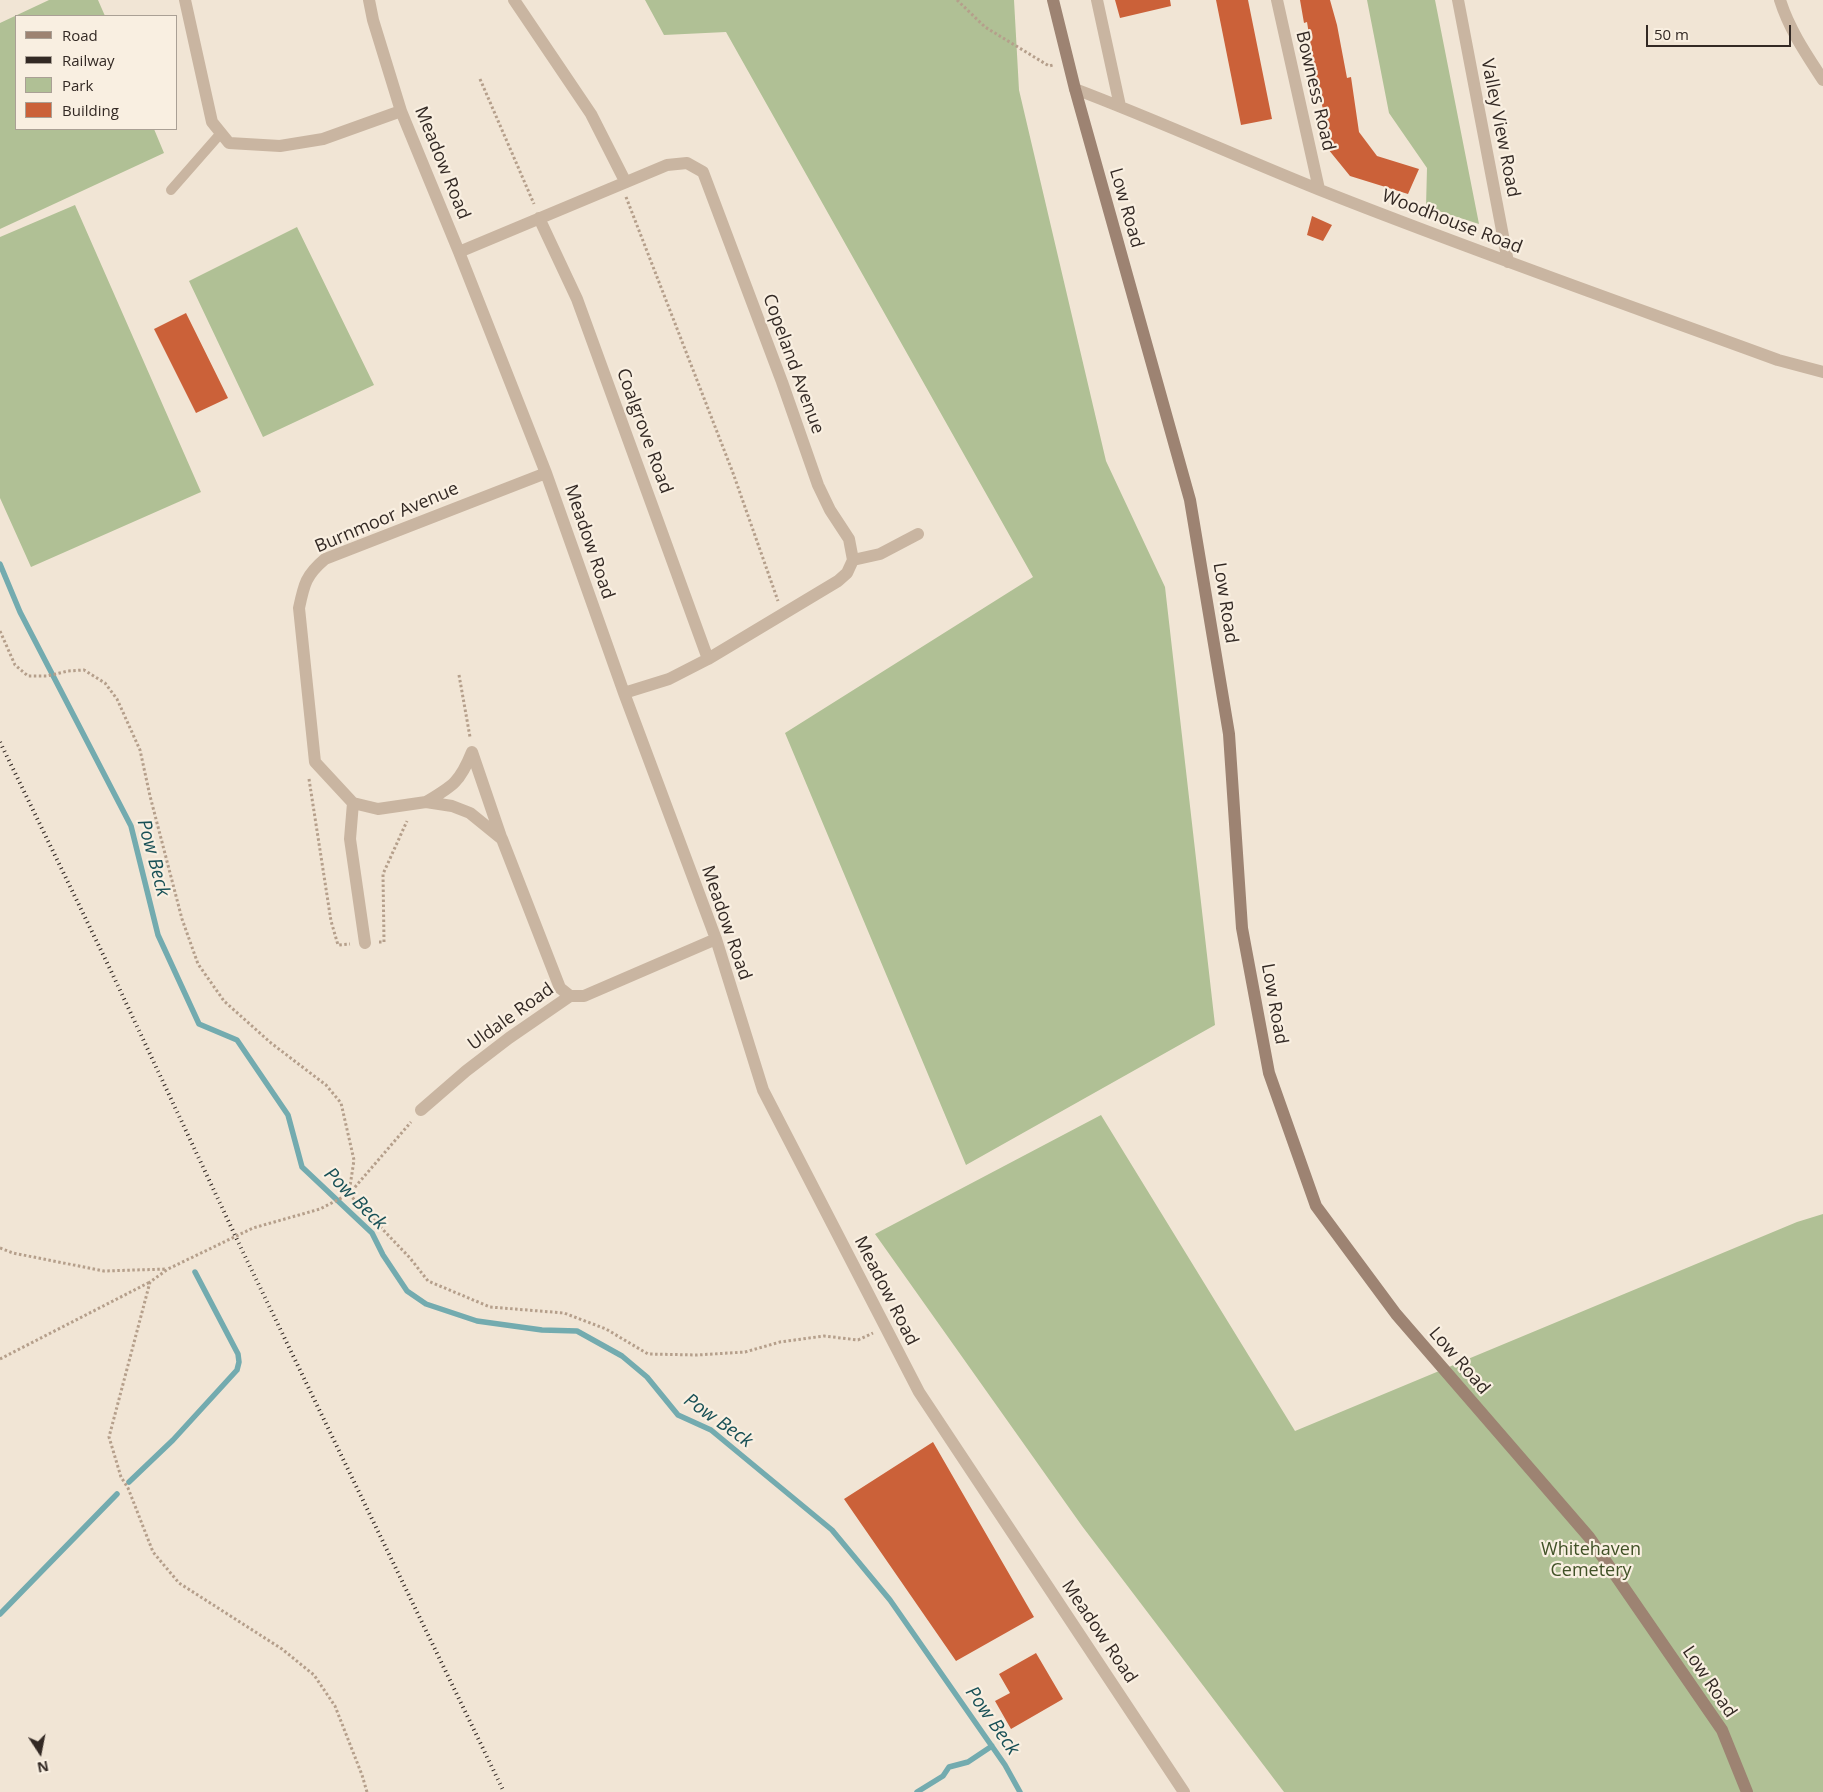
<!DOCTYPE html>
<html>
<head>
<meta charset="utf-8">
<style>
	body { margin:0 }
	#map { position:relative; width:1823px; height:1792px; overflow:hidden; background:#f1e5d5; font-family:"Open Sans",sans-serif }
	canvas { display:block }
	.legend { position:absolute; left:15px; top:15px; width:162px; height:115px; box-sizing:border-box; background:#f9efe1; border:1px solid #aaa095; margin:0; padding:6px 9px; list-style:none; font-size:15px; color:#332924 }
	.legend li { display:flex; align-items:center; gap:10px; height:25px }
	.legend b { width:25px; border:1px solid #aaa095 }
	.north { position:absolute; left:15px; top:1727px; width:50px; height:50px; -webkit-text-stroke:4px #f9efe1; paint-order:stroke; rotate:169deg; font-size:14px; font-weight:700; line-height:20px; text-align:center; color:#332924 }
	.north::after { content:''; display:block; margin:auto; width:18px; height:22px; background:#332924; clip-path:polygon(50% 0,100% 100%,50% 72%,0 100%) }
	.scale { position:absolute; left:1646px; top:25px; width:145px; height:22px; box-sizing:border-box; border:2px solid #332924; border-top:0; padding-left:6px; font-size:15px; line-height:18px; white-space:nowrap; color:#332924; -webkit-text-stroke:4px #f9efe1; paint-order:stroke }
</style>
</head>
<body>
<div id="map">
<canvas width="1823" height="1792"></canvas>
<ul class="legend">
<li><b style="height:6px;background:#9d8372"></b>Road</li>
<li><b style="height:6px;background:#332924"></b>Railway</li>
<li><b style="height:14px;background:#b0c095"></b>Park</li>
<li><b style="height:14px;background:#cb6139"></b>Building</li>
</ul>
<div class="north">N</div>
<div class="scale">50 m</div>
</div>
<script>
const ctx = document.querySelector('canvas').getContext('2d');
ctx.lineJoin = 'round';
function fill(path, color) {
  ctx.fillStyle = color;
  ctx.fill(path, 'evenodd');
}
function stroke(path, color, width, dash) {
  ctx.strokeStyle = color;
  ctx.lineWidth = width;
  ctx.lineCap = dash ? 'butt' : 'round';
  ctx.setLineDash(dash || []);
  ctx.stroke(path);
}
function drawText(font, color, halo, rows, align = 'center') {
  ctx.font = font + ' "Open Sans",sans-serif';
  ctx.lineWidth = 4.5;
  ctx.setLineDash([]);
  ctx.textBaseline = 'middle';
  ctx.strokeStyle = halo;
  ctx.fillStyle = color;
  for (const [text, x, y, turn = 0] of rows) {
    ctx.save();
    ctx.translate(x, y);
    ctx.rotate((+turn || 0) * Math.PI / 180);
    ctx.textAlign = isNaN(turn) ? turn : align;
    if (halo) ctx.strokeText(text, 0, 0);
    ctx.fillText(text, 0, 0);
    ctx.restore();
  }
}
fill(new Path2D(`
	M 49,0 L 98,0 L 105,16 L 16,16 L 16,129 L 154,129 L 164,153 L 0,229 L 0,23 Z
	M 645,0 L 1014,0 L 1019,90 L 1106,461 L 1165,587 L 1215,1025 L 966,1165 L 785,733 L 1033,577 L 726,32 L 664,35 Z
	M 1367,0 L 1435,0 L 1479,224 L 1426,207 L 1427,168 L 1389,113 Z
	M 75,205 L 201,492 L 31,567 L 0,498 L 0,237 Z
	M 297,227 L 374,385 L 263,437 L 189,281 Z
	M 1101,1115 L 1295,1431 L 1797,1222 L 1823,1214 L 1823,1792 L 1284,1792 L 1082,1526 L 875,1234 Z`), '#b0c095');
stroke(new Path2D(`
	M 0,564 L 20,612 L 131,826 L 158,935 L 199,1024 L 237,1040 L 288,1115 L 302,1167 L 372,1233 L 383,1255 L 407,1291 L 426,1304 L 477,1321 L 542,1330 L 577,1331 L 622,1356 L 647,1377 L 678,1415 L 711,1430 L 832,1530 L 890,1600 L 1005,1765 L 1020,1792
	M 129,1482 L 173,1440 L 237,1370 L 239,1362 L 238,1354 L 195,1272
	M 0,1614 L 117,1494
	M 917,1792 L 943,1776 L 949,1767 L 968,1762 L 992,1746`), '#73abaf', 5.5);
fill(new Path2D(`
	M 1115,0 L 1170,0 L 1171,6 L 1120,18 Z
	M 1216,0 L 1248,0 L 1272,119 L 1241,125 Z
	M 1300,0 L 1330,0 L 1337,25 L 1347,78 L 1351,77 L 1359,132 L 1377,156 L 1419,169 L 1408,194 L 1350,176 L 1328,149 L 1331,147 L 1316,77 L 1307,22 L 1304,23 Z
	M 1312,216 L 1332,225 L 1323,241 L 1307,235 Z
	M 186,313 L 228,398 L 196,413 L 154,329 Z
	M 933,1442 L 1034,1617 L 956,1661 L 844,1499 Z
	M 1036,1653 L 1063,1699 L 1011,1729 L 995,1701 L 1010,1693 L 999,1674 Z`), '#cb6139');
stroke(new Path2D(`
	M 957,0 L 985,27 L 1049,66 L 1053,65
	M 480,79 L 534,204
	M 626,197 L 733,473 L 778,601
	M 0,631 L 15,665 L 28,676 L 47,676 L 68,671 L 84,670 L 105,683 L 117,699 L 140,750 L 150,796 L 182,919 L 198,964 L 224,1001 L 271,1043 L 326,1085 L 341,1103 L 354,1160 L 349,1193
	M 459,675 L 470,737
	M 309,779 L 331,921 L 338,945 L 350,944
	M 379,942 L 384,942 L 383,874 L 407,821
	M 349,1194 L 410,1258 L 428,1281 L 490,1307 L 564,1313 L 606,1329 L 648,1354 L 697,1355 L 745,1352 L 780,1342 L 824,1336 L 858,1340 L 873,1333
	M 0,1248 L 13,1253 L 104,1271 L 167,1269
	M 0,1359 L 150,1282
	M 367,1792 L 362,1775 L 335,1706 L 314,1675 L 282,1649 L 179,1583 L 153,1552 L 128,1488 L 121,1477 L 109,1437 L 150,1282 L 168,1269 L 253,1228 L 320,1209 L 349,1194 L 411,1122`), '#b59f8b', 3, [2.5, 2.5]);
stroke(new Path2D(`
	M 171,190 L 221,133`), '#c9b5a1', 10);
stroke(new Path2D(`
	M 185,0 L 212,122 L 229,143 L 280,146 L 323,139 L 401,111
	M 369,0 L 373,20 L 401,111 L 459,252 L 546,473 L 624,693 L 716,939 L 763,1090 L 919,1392 L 1184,1792
	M 514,0 L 591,114 L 625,181
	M 1097,0 L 1120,106
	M 1277,0 L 1319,189
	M 1458,0 L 1508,262
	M 1780,0 C 1789,29 1806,54 1823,80
	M 1075,89 C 1157,120 1238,157 1320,190 C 1471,250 1625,304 1778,360 L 1823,372
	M 539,218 L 577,299 L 708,659
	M 459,252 L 667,165 L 687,163 L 703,172 L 782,382 L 818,485 L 830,510 L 849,539 L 853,560 L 847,573 L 838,581 L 708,659 L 669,679 L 624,693
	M 546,473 L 325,559 C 306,575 304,584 299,608 L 315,762 L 353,803 L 378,809 L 426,802 L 452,806 L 470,813 L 502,839 L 560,988 L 570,996
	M 853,560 L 880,554 L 918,534
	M 426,802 C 453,786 460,782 472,752 L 501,837
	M 353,803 L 350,839 L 365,943
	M 421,1110 L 466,1071 L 509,1038 L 570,996 L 584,996 L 716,939`), '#c9b5a1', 12);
stroke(new Path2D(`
	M 1053,0 L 1075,89 L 1190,500 L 1229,734 L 1242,928 L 1269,1073 L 1316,1206 L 1396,1314 L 1589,1537 L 1722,1730 L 1747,1792`), '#9d8372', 12);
stroke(new Path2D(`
	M 0,742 L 111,971 L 241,1248 L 504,1792`), '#332924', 4, [1, 4]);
drawText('18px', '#332924', '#f9efe1', [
	["Bowness Road",1315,91,77],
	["Valley View Road",1500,128,79],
	["Meadow Road",442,163,68],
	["Low Road",1126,208,74],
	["Woodhouse Road",1452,222,21],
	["Copeland Avenue",793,364,70],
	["Coalgrove Road",644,431,70],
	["Burnmoor Avenue",387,518,-23],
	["Meadow Road",589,542,71],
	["Low Road",1225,603,81],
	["Meadow Road",726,923,71],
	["Low Road",1274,1004,80],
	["Uldale Road",511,1017,-36],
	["Meadow Road",886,1291,63],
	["Low Road",1459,1361,49],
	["Meadow Road",1099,1632,56],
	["Low Road",1709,1682,56]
]);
drawText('18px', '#415227', '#f9efe1', [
	["Whitehaven",1591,1550],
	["Cemetery",1591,1571]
]);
drawText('italic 19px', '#185056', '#f9efe1', [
	["Pow Beck",153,858,75],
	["Pow Beck",355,1199,45],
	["Pow Beck",718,1421,35],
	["Pow Beck",992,1721,55]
]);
</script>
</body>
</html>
